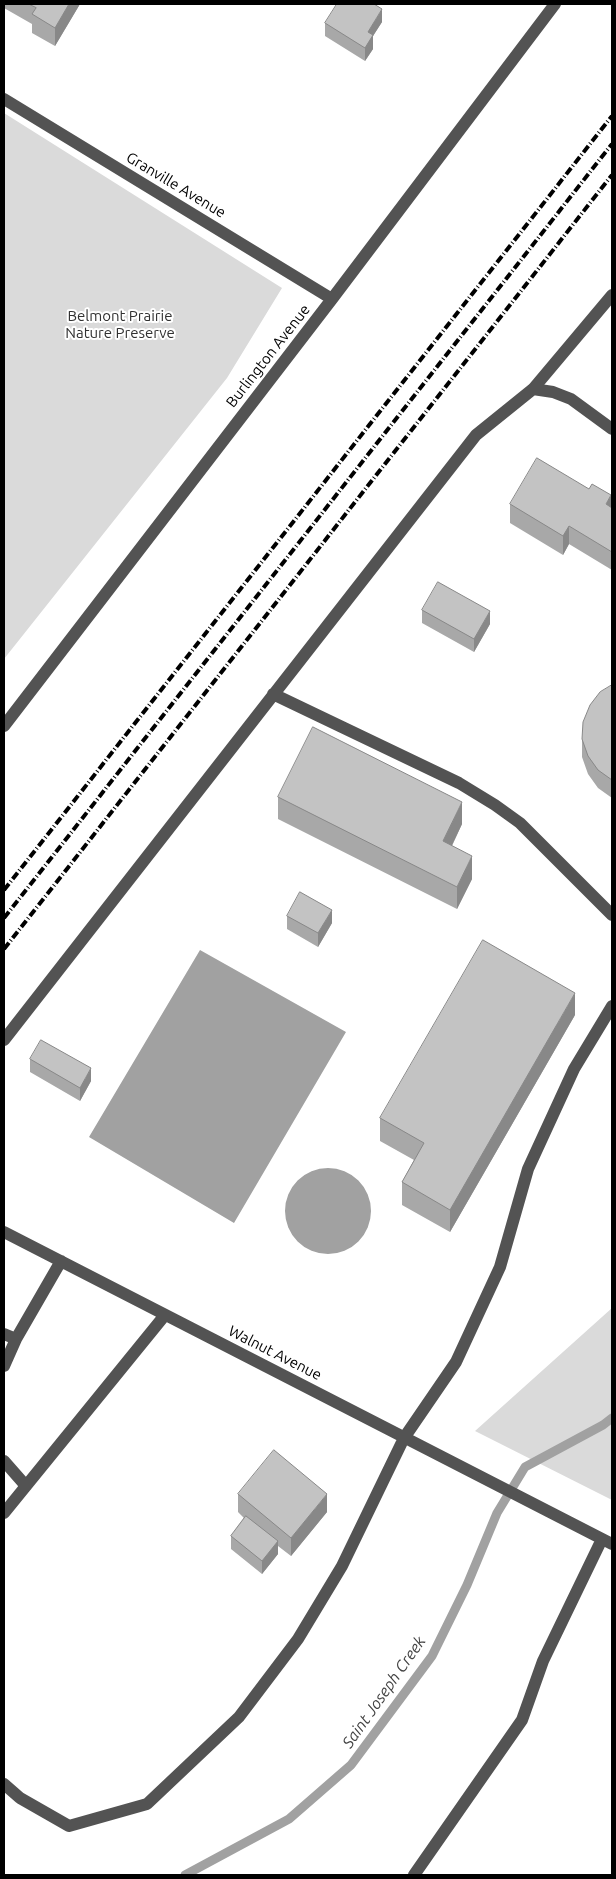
<!DOCTYPE html>
<html>
<head>
<meta charset="utf-8">
<style>
	body { margin:0 }
	#map { position:relative; width:616px; height:1879px; overflow:hidden; background:#fff; font-family:Ubuntu,sans-serif }
	canvas { display:block }
	.frame { position:absolute; inset:0; border:5px solid #000; pointer-events:none }
</style>
</head>
<body>
<div id="map">
<canvas width="616" height="1879"></canvas>
<div class="frame"></div>
</div>
<script>
const ctx = document.querySelector('canvas').getContext('2d');
ctx.lineJoin = 'round';
function fill(path, color) {
  ctx.fillStyle = color;
  ctx.fill(path, 'evenodd');
}
function stroke(path, color, width, dash) {
  ctx.strokeStyle = color;
  ctx.lineWidth = width;
  ctx.lineCap = dash ? 'butt' : 'round';
  ctx.setLineDash(dash || []);
  ctx.stroke(path);
}
function drawText(font, color, halo, rows, align = 'center') {
  ctx.font = font + ' Ubuntu,sans-serif';
  ctx.lineWidth = 4;
  ctx.setLineDash([]);
  ctx.textBaseline = 'middle';
  ctx.strokeStyle = halo;
  ctx.fillStyle = color;
  for (const [text, x, y, turn = 0] of rows) {
    ctx.save();
    ctx.translate(x, y);
    ctx.rotate((+turn || 0) * Math.PI / 180);
    ctx.textAlign = isNaN(turn) ? turn : align;
    if (halo) ctx.strokeText(text, 0, 0);
    ctx.fillText(text, 0, 0);
    ctx.restore();
  }
}
fill(new Path2D(`
	M 4,113 L 282,288 L 227,378 L 4,659 Z
	M 612,1308 L 612,1500 L 475,1431 Z`), '#dadada');
fill(new Path2D(`
	M 200,950 L 346,1032 L 234,1223 L 89,1137 Z
	M285 1211a43 43 0 1 1 86 0a43 43 0 1 1-86 0Z`), '#a1a1a1');
stroke(new Path2D(`
	M 185,1875 L 289,1819 L 351,1765 L 432,1656 L 467,1585 L 497,1513 L 525,1467 L 603,1425 L 612,1418`), '#a1a1a1', 9);
stroke(new Path2D(`
	M 4,99 L 332,299
	M 533,389 L 553,392 L 571,399 L 612,429
	M 273,694 L 459,783 L 495,805 L 520,823 L 612,915
	M 4,726 L 332,299 L 555,4
	M 4,1040 L 476,435 L 533,389 L 612,295
	M 4,1232 L 612,1544
	M 4,1334 L 16,1339
	M 4,1366 L 16,1339 L 61,1261
	M 4,1461 L 26,1486
	M 4,1513 L 165,1315
	M 4,1784 L 20,1798 L 69,1826 L 147,1804 L 239,1717 L 298,1639 L 342,1566 L 404,1438 L 456,1362 L 500,1267 L 528,1169 L 574,1069 L 612,1006
	M 414,1875 L 522,1720 L 543,1661 L 602,1539`), '#535353', 12);
stroke(new Path2D(`
	M 4,890 L 612,116
	M 4,918 L 612,144
	M 4,949 L 612,175`), '#000', 4, [8, 2.5, 1, 2.5]);
fill(new Path2D(`
	M 4,4 L 80,4 L 55,46 L 32,33 L 32,24 L 4,8 Z
	M 382,22 L 373,36 L 373,49 L 365,61 L 325,36 L 325,23 Z
	M 510,504 L 612,508 L 612,570 L 569,544 L 563,555 L 510,523 Z
	M 422,610 L 490,624 L 474,652 L 422,623 Z
	M 612,685 L 612,798 L 598,788 L 588,774 L 582,757 L 582,739 Z
	M 278,797 L 462,824 L 452,846 L 472,879 L 457,909 L 278,819 Z
	M 287,916 L 332,923 L 318,947 L 287,929 Z
	M 575,1015 L 450,1232 L 402,1205 L 402,1182 L 414,1160 L 380,1141 L 380,1118 Z
	M 30,1059 L 91,1081 L 80,1101 L 30,1072 Z
	M 238,1494 L 327,1512 L 291,1556 L 278,1546 L 278,1554 L 262,1574 L 231,1549 L 231,1536 L 244,1518 L 238,1512 Z`), '#a8a8a8');
fill(new Path2D(`
	M 69,4 L 80,4 L 55,46 L 55,28 Z
	M 382,9 L 382,22 L 373,36 L 373,49 L 365,61 L 365,48 L 368,32 Z
	M 611,495 L 611,514 L 606,504 Z
	M 569,526 L 569,544 L 563,555 L 563,536 Z
	M 490,611 L 490,624 L 474,652 L 474,639 Z
	M 462,802 L 462,824 L 443,864 L 443,841 Z
	M 472,856 L 472,879 L 457,909 L 457,887 Z
	M 332,910 L 332,923 L 318,947 L 318,933 Z
	M 575,993 L 575,1015 L 450,1232 L 450,1210 Z
	M 91,1068 L 91,1081 L 80,1101 L 80,1088 Z
	M 327,1494 L 327,1512 L 291,1556 L 291,1538 Z
	M 278,1541 L 278,1554 L 262,1574 L 262,1561 Z`), '#888');
const building = new Path2D(`
	M 29,4 L 69,4 L 55,28 L 32,14 L 36,8 Z
	M 337,4 L 374,4 L 382,9 L 368,32 L 373,35 L 365,48 L 325,23 Z
	M 537,458 L 589,489 L 592,484 L 611,495 L 606,504 L 612,508 L 612,552 L 569,526 L 563,536 L 510,504 Z
	M 438,582 L 490,611 L 474,639 L 422,610 Z
	M 612,685 L 612,780 L 598,770 L 588,756 L 582,739 L 583,722 L 590,705 L 600,692 Z
	M 313,727 L 462,802 L 443,841 L 472,856 L 457,887 L 278,797 Z
	M 300,892 L 332,910 L 318,933 L 287,916 Z
	M 483,940 L 575,993 L 450,1210 L 402,1182 L 424,1143 L 380,1118 Z
	M 41,1040 L 91,1068 L 80,1088 L 30,1059 Z
	M 274,1450 L 327,1494 L 291,1538 L 238,1494 Z
	M 246,1516 L 278,1541 L 262,1561 L 231,1536 Z`);
fill(building, '#c3c3c3');
stroke(building, '#888', 1);
drawText('15px', '#000', '#fff', [
	["Granville Avenue",176,185,31],
	["Burlington Avenue",268,356,-52],
	["Walnut Avenue",275,1353,27]
]);
drawText('15px', '#313131', '#fff', [
	["Belmont Prairie",120,316],
	["Nature Preserve",120,333]
]);
drawText('italic 16px', '#424242', '#fff', [
	["Saint Joseph Creek",384,1692,-55]
]);
</script>
</body>
</html>
